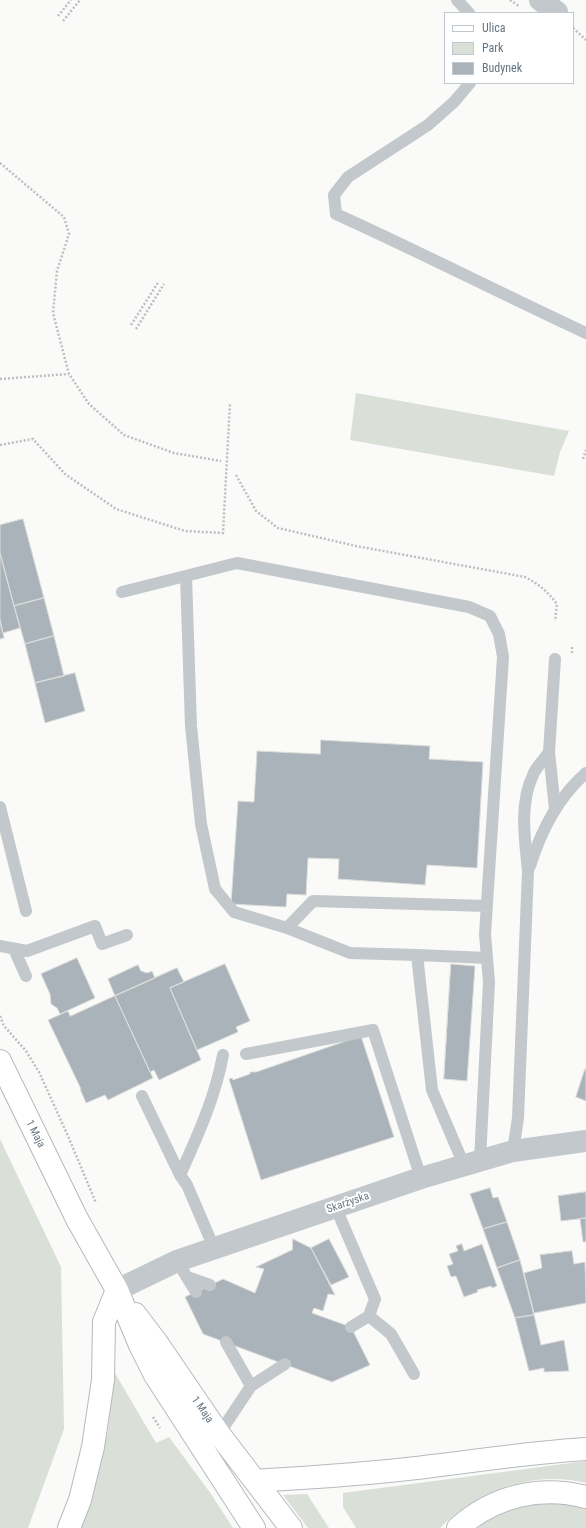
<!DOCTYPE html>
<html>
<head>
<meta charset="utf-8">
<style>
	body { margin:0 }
	#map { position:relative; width:586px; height:1528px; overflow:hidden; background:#fafaf8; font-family:"Roboto Condensed",sans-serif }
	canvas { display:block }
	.legend { position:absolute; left:444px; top:12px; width:130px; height:72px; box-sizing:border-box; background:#fff; border:1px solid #c1c8cd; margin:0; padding:5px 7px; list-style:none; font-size:12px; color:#657683 }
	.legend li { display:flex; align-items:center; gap:8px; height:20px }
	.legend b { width:20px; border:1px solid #c1c8cd }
</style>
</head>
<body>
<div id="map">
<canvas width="586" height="1528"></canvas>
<ul class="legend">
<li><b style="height:5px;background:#fff"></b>Ulica</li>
<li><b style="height:11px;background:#dadfd7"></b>Park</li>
<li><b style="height:11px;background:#aab3b9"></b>Budynek</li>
</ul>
</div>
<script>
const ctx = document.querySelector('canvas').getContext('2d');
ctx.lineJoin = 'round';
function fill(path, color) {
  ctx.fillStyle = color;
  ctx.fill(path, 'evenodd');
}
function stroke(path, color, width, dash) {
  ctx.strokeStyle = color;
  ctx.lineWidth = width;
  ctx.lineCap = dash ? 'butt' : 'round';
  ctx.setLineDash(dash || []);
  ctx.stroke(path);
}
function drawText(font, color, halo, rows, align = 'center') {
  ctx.font = font + ' "Roboto Condensed",sans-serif';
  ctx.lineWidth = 4;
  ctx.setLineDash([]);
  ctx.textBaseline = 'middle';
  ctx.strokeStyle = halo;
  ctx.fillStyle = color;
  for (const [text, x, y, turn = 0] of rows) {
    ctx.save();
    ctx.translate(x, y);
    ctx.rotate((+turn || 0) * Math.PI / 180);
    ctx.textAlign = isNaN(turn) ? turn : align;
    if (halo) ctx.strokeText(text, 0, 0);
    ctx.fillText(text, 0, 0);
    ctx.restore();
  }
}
fill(new Path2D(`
	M 356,393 L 569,431 L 560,452 L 554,476 L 350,440 Z
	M 0,1139 L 61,1267 L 64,1429 L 28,1528 L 0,1528 Z
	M 112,1368 L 156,1443 L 169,1437 L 211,1494 L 233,1528 L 78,1528 L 86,1511 L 108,1431 Z
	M 586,1461 L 586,1483 C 534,1470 477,1490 440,1528 L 356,1528 L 343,1507 L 343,1493 Z
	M 307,1494 L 329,1528 L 308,1528 L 283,1495 Z
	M 543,1502 L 576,1505 L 586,1508 L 586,1528 L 477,1528 C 498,1513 517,1507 543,1502 Z`), '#dadfd7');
const building = new Path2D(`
	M 23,519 L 44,598 L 14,606 L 0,553 L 0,525 Z
	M 0,553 L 20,628 L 3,633 L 0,620 Z
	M 44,598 L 54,636 L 25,644 L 14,606 Z
	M 0,620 L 4,638 L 0,639 Z
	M 54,636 L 64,676 L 35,683 L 25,644 Z
	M 75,673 L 85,711 L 45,723 L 35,683 Z
	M 321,740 L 430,746 L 429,759 L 483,762 L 477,868 L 427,865 L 425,885 L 338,879 L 339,859 L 308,858 L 306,895 L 287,894 L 286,907 L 231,904 L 238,801 L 254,802 L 257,751 L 320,754 Z
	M 77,958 L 95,998 L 60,1014 L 57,1008 L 51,1004 L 50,994 L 41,974 Z
	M 225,964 L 250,1021 L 236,1027 L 238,1032 L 197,1050 L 170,988 Z
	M 451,964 L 475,966 L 467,1081 L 444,1079 Z
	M 138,965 L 141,971 L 147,973 L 152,971 L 155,978 L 115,996 L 108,979 Z
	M 177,968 L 184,982 L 170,988 L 201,1060 L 159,1080 L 154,1070 L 150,1072 L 115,996 Z
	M 115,996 L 153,1078 L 108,1100 L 105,1095 L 86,1103 L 80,1089 L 81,1089 L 48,1020 L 68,1011 L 70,1016 Z
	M 361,1036 L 394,1137 L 261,1180 L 229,1079 L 232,1078 L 233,1080 L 250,1074 L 250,1072 L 256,1072 Z
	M 585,1069 L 586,1069 L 586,1101 L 576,1097 Z
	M 490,1188 L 493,1198 L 498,1197 L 507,1222 L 483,1229 L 470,1194 Z
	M 586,1192 L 586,1218 L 561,1221 L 558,1196 Z
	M 586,1218 L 586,1242 L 583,1242 L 580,1219 Z
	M 507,1222 L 520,1260 L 497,1268 L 483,1229 Z
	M 293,1239 L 311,1248 L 335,1295 L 328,1294 L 323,1311 L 314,1308 L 312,1313 L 351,1327 L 370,1365 L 332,1382 L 203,1334 L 185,1297 L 223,1279 L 255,1293 L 264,1269 L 256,1267 L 292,1250 Z
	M 329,1239 L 349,1277 L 331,1285 L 311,1248 Z
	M 462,1244 L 464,1251 L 482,1244 L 497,1286 L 492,1288 L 491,1286 L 477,1290 L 478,1292 L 464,1297 L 456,1276 L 451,1277 L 447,1266 L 453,1264 L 449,1254 L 458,1251 L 456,1246 Z
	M 572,1251 L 574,1264 L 585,1262 L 586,1303 L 534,1313 L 524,1273 L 542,1268 L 540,1255 Z
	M 520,1260 L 534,1315 L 515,1318 L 497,1268 Z
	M 534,1315 L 541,1345 L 564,1340 L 569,1371 L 544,1372 L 544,1368 L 529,1371 L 515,1318 Z`);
fill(building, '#aab3b9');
stroke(building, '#dcdcda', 1);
const primary = new Path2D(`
	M 0,1061 L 77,1219 L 117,1290 L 140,1345 L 155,1375 L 254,1528
	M 135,1314 L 157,1343 L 219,1434 L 291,1528
	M 256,1481 C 315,1477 374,1474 432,1466 C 483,1460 534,1452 586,1449
	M 69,1528 L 80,1500 L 93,1447 L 103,1380 L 104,1322 L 117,1290
	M 458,1528 C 494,1496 540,1485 586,1497`);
stroke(primary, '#b5babe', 24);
stroke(new Path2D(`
	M 510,0 L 519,6
	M 58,16 L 71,0
	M 63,21 L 80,0
	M 573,28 L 586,40
	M 0,163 L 64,217 L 69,234 L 57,271 L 53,313 L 69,374 L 89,404 L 124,435 L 174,453 L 221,461
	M 131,325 L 159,281
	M 136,329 L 164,284
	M 0,379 L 69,374
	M 0,445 L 33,439 L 65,474 L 116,509 L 185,531 L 223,533 L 230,403
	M 583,459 L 586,450
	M 236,475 L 256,511 L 278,528 L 356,546 L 525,577 C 539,584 548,592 557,604 L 555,621
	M 572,653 L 572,647
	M 0,1016 L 4,1026 L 26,1051 L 39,1072 L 68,1136 L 96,1203
	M 153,1417 L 160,1428`), '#bbbfc2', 2.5, [2, 2]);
stroke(new Path2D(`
	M 457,0 L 469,13
	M 470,83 L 454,102 L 428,125 L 348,177 L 334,195 L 336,214 C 420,252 502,294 586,333
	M 186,576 L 191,726 L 201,824 L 215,889 L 234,912 L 287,928 L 350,953 L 417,955 L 432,1090 L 464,1165
	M 122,592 L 237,563 L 469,607 L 490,616 L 499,634 L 503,657 L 485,934 L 489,982 L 480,1160
	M 555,659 L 549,752 L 555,809
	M 0,807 L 26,911
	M 530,866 C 541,831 557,798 586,773
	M 287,928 L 313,901 L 487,906
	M 0,946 L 27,951 L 95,926 L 102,944 L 127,935
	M 14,949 L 26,976
	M 417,955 L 487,958
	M 246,1054 L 373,1030 L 421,1178
	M 142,1096 L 180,1175
	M 513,1151 L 518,1118 L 528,871 C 525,841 519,804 533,775 C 536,767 544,760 549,752
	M 336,1208 L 375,1299 L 369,1316 L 351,1327
	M 214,1248 L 187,1185 L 180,1175 C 198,1135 215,1098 223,1055
	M 177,1261 L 196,1292
	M 187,1277 L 210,1285
	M 369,1316 L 391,1334 L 414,1374
	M 226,1342 L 251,1386
	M 215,1436 L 219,1434 L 251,1386 L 285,1364`), '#c3c8cc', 12);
stroke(new Path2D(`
	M 540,0 L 557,12
	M 117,1290 L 177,1261 L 421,1178 L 513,1151 L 586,1141`), '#c3c8cc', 22);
stroke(primary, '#fff', 22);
drawText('11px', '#657683', '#fff', [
	["1 Maja",35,1134,63],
	["Skarżyska",348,1203,-19],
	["1 Maja",202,1410,55]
]);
</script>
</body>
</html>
